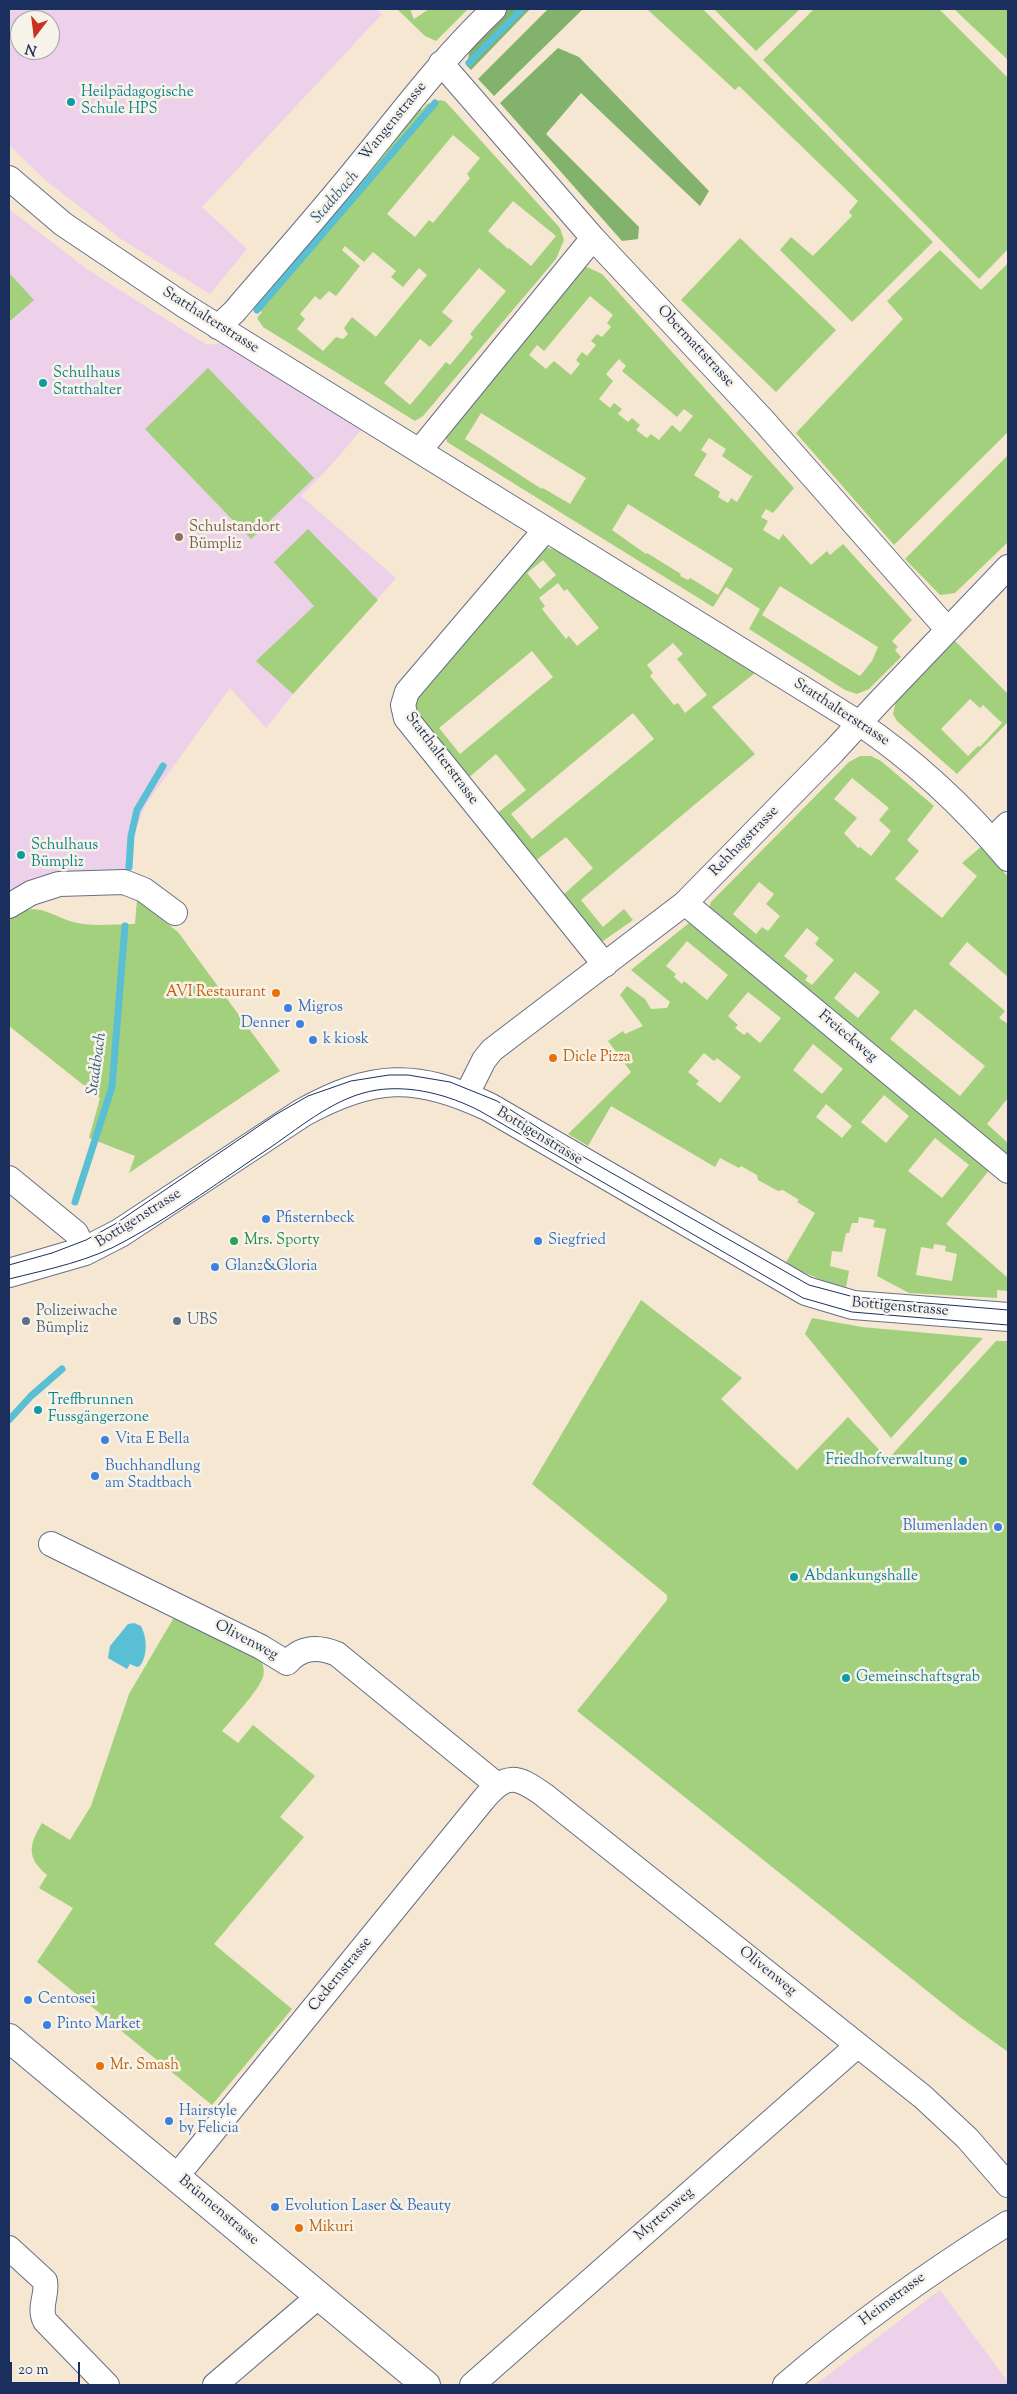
<!DOCTYPE html>
<html>
<head>
<meta charset="utf-8">
<style>
	body { margin:0 }
	#map { position:relative; width:1017px; height:2394px; overflow:hidden; background:#f5e7d2; font-family:"Sorts Mill Goudy",serif }
	canvas { display:block }
	.frame { position:absolute; inset:0; border:10px solid #1b2f5e; pointer-events:none }
	.north { position:absolute; left:10px; top:10px; width:50px; height:50px; box-sizing:border-box; background:#f7f3e8; border:1px solid #9fa5b1; border-radius:50%; rotate:195deg; font-size:14px; font-weight:700; line-height:20px; text-align:center; color:#1b2f5e }
	.north::after { content:''; display:block; margin:auto; width:18px; height:22px; background:#c8321e; clip-path:polygon(50% 0,100% 100%,50% 72%,0 100%) }
	.scale { position:absolute; left:10px; top:2362px; width:70px; height:22px; box-sizing:border-box; border:2px solid #1b2f5e; border-top:0; padding-left:6px; font-size:15px; line-height:18px; white-space:nowrap; color:#1b2f5e; -webkit-text-stroke:4px #f7f3e8; paint-order:stroke }
</style>
</head>
<body>
<div id="map">
<canvas width="1017" height="2394"></canvas>
<div class="frame"></div>
<div class="north">N</div>
<div class="scale">20 m</div>
</div>
<script>
const ctx = document.querySelector('canvas').getContext('2d');
ctx.lineJoin = 'round';
function fill(path, color) {
  ctx.fillStyle = color;
  ctx.fill(path, 'evenodd');
}
function stroke(path, color, width, dash) {
  ctx.strokeStyle = color;
  ctx.lineWidth = width;
  ctx.lineCap = dash ? 'butt' : 'round';
  ctx.setLineDash(dash || []);
  ctx.stroke(path);
}
function drawText(font, color, halo, rows, align = 'center') {
  ctx.font = font + ' "Sorts Mill Goudy",serif';
  ctx.lineWidth = 5;
  ctx.setLineDash([]);
  ctx.textBaseline = 'middle';
  ctx.strokeStyle = halo;
  ctx.fillStyle = color;
  for (const [text, x, y, turn = 0] of rows) {
    ctx.save();
    ctx.translate(x, y);
    ctx.rotate((+turn || 0) * Math.PI / 180);
    ctx.textAlign = isNaN(turn) ? turn : align;
    if (halo) ctx.strokeText(text, 0, 0);
    ctx.fillText(text, 0, 0);
    ctx.restore();
  }
}
fill(new Path2D(`
	M 9,9 L 377,9 L 382,14 L 202,207 L 247,249 L 210,294 L 121,239 L 44,179 L 9,145 ZM 20,20 L 50,20 L 50,50 L 20,50 Z
	M 9,209 L 88,270 L 207,345 L 221,343 L 361,430 L 333,463 L 301,496 L 396,578 L 293,694 L 266,728 L 230,688 L 146,804 L 134,833 L 125,872 L 9,897 Z
	M 940,2290 L 1008,2382 L 1008,2385 L 815,2385 Z`), '#edd0e9');
fill(new Path2D(`
	M 397,9 L 410,9 L 414,19 L 429,9 L 468,9 L 436,41 L 425,36 Z
	M 647,9 L 703,9 L 933,242 L 852,322 L 780,250 L 791,237 L 813,256 L 852,216 L 849,212 L 858,201 L 739,86 L 735,90 Z
	M 714,9 L 800,9 L 756,51 Z
	M 814,9 L 939,9 L 1008,78 L 1008,249 L 979,279 L 763,60 Z
	M 954,9 L 1008,9 L 1008,60 Z
	M 441,100 L 446,102 L 560,228 L 564,240 L 556,259 L 423,416 L 415,421 L 263,327 L 257,318 L 262,312 L 252,305 L 417,104 L 422,110 L 427,104 ZM 453,135 L 480,158 L 467,174 L 470,178 L 433,223 L 429,220 L 415,237 L 387,214 ZM 513,201 L 556,236 L 531,266 L 509,248 L 508,249 L 488,231 ZM 345,246 L 364,262 L 373,252 L 396,271 L 391,277 L 403,287 L 419,268 L 427,275 L 376,337 L 352,317 L 344,328 L 348,334 L 343,339 L 336,337 L 323,351 L 297,329 L 305,319 L 300,314 L 315,296 L 320,300 L 329,291 L 336,296 L 360,266 L 342,250 ZM 479,268 L 506,291 L 470,334 L 473,337 L 450,365 L 446,362 L 410,405 L 384,383 L 420,339 L 430,347 L 453,321 L 442,312 Z
	M 740,238 L 836,330 L 776,392 L 681,300 Z
	M 940,250 L 981,290 L 1008,263 L 1008,432 L 894,545 L 796,433 L 903,319 L 887,301 Z
	M 587,267 L 602,274 L 794,488 L 773,513 L 766,509 L 761,517 L 768,521 L 763,530 L 779,540 L 783,534 L 811,565 L 827,551 L 830,555 L 843,544 L 912,620 L 892,641 L 898,647 L 895,650 L 901,657 L 869,689 L 857,694 L 845,690 L 749,629 L 760,609 L 726,587 L 713,607 L 447,442 L 445,433 L 580,269 ZM 590,296 L 613,315 L 607,323 L 611,327 L 602,337 L 597,334 L 591,341 L 596,345 L 587,356 L 582,352 L 576,360 L 580,364 L 571,375 L 554,361 L 546,369 L 529,355 L 537,345 L 544,351 ZM 619,359 L 626,366 L 622,371 L 677,417 L 684,409 L 693,416 L 680,432 L 672,425 L 659,440 L 651,434 L 647,438 L 636,430 L 640,425 L 632,418 L 628,422 L 618,414 L 622,409 L 614,403 L 610,408 L 599,399 L 613,381 L 606,374 ZM 481,413 L 586,478 L 570,504 L 543,488 L 542,489 C 515,472 492,456 465,439 ZM 709,438 L 726,449 L 722,456 L 751,476 L 753,475 L 737,502 L 731,498 L 728,503 L 718,497 L 720,492 L 694,475 L 707,454 L 701,450 ZM 628,504 L 733,569 L 718,595 L 690,578 L 688,580 L 680,576 L 681,574 L 647,553 L 646,554 L 612,530 ZM 780,586 L 878,647 L 872,661 L 860,676 L 762,615 Z
	M 9,273 L 34,300 L 9,322 Z
	M 208,368 L 314,478 L 251,539 L 145,429 Z
	M 1008,455 L 1008,542 L 955,593 L 940,595 L 905,559 Z
	M 308,529 L 378,600 L 293,694 L 256,661 L 314,606 L 274,562 Z
	M 545,547 L 556,550 L 755,673 L 712,707 L 755,754 L 581,900 L 603,927 L 624,909 L 633,920 L 603,941 L 599,940 L 562,896 L 593,868 L 566,837 L 534,862 L 495,815 L 526,790 L 496,754 L 466,780 L 417,721 L 412,701 ZM 543,560 L 556,575 L 540,589 L 527,573 ZM 558,583 L 564,591 L 567,589 L 599,628 L 577,646 L 569,636 L 566,639 L 542,609 L 545,606 L 539,598 ZM 673,643 L 683,654 L 677,659 L 707,695 L 685,713 L 678,703 L 674,705 L 650,676 L 653,673 L 647,665 ZM 532,651 L 553,677 L 460,754 L 439,728 ZM 633,713 L 654,739 L 532,839 L 511,814 Z
	M 954,640 L 1008,694 L 1008,722 L 957,774 L 897,721 L 893,714 L 896,701 ZM 970,699 L 980,708 L 983,705 L 1002,723 L 980,747 L 978,746 L 968,756 L 941,729 Z
	M 860,756 L 871,756 L 881,761 L 934,806 L 907,840 L 919,851 L 895,879 L 942,918 L 977,876 L 962,863 L 982,846 L 1008,877 L 1008,977 L 967,942 L 949,964 L 1005,1011 L 999,1018 L 1008,1024 L 1008,1098 L 987,1124 L 1008,1143 L 1008,1159 L 709,908 L 711,902 L 849,762 ZM 852,778 L 889,808 L 879,820 L 891,831 L 871,856 L 860,847 L 858,848 L 844,833 L 857,818 L 834,799 ZM 759,882 L 774,894 L 766,904 L 780,916 L 768,931 L 762,927 L 756,934 L 733,914 ZM 807,928 L 819,938 L 815,944 L 834,960 L 812,985 L 805,980 L 808,976 L 784,956 ZM 855,972 L 880,992 L 858,1018 L 834,998 ZM 915,1009 L 985,1066 L 960,1096 L 890,1039 Z
	M 137,900 L 178,932 L 280,1071 L 129,1173 L 135,1156 L 89,1138 L 100,1098 L 9,1026 L 9,917 C 42,898 52,920 83,924 C 100,926 118,924 135,924 Z
	M 693,922 L 991,1168 L 946,1224 L 1008,1278 L 1008,1291 L 997,1290 L 997,1298 L 909,1293 L 877,1276 L 886,1229 L 873,1227 L 875,1220 L 859,1217 L 858,1223 L 852,1223 L 849,1233 L 846,1233 L 842,1252 L 832,1251 L 830,1266 L 849,1271 L 846,1287 L 828,1283 L 785,1264 L 815,1213 L 797,1202 L 799,1200 L 783,1190 L 778,1191 L 758,1180 L 757,1175 L 741,1166 L 739,1168 L 720,1158 L 715,1167 L 611,1106 L 588,1146 L 568,1134 L 631,1072 L 608,1041 L 623,1031 L 625,1034 L 643,1026 L 620,995 L 627,986 L 645,999 L 651,1009 L 667,1008 L 670,1002 L 631,970 L 689,923 ZM 687,941 L 728,975 L 707,1000 L 684,981 L 682,984 L 674,977 L 676,974 L 666,966 ZM 748,992 L 781,1018 L 760,1043 L 747,1032 L 744,1035 L 735,1028 L 738,1025 L 728,1016 ZM 813,1044 L 843,1069 L 822,1094 L 793,1070 ZM 704,1053 L 714,1061 L 717,1058 L 741,1077 L 720,1103 L 696,1084 L 699,1081 L 688,1072 ZM 884,1095 L 909,1116 L 886,1143 L 861,1122 ZM 826,1104 L 852,1126 L 842,1138 L 816,1117 ZM 935,1138 L 969,1165 L 942,1198 L 908,1171 ZM 934,1244 L 946,1246 L 945,1251 L 957,1254 L 952,1281 L 916,1275 L 921,1247 L 933,1249 Z
	M 641,1300 L 742,1378 L 721,1399 L 797,1470 L 848,1417 L 888,1459 L 996,1341 L 1008,1341 L 1008,2052 L 961,2018 L 577,1711 L 667,1600 L 667,1595 L 532,1484 Z
	M 812,1318 L 862,1327 L 983,1338 L 891,1438 L 805,1334 Z
	M 176,1614 L 260,1658 C 263,1664 265,1670 263,1677 C 259,1690 232,1719 222,1731 L 238,1743 L 253,1725 L 315,1776 L 280,1817 L 304,1837 L 214,1944 L 292,2009 L 212,2105 L 37,1962 L 73,1908 L 39,1888 L 47,1875 C 26,1857 29,1845 42,1823 L 70,1840 L 91,1806 L 129,1694 Z`), '#a3d07d');
fill(new Path2D(`
	M 506,9 L 530,9 L 471,70 L 467,66 L 471,41 Z
	M 548,9 L 583,9 L 494,96 L 478,79 Z
	M 558,48 L 579,57 L 709,191 L 700,206 L 581,93 L 546,134 L 639,227 L 638,239 L 622,241 L 500,103 Z`), '#82b26c');
fill(new Path2D(`
	M 134,1623 L 141,1626 C 147,1637 148,1655 140,1666 L 137,1667 L 130,1664 L 127,1669 L 108,1658 L 110,1646 L 128,1624 Z`), '#58bfd5');
stroke(new Path2D(`
	M 469,63 L 522,9
	M 257,310 L 435,103
	M 129,867 L 131,836 L 137,810 L 163,766
	M 75,1202 L 112,1087 L 125,926
	M 9,1420 L 31,1396 L 62,1369`), '#58bfd5', 7);
const minor = new Path2D(`
	M 441,63 L 593,238 L 763,420 L 948,630
	M 9,178 L 63,224 L 185,306 L 859,723 C 915,761 965,808 1008,859
	M 218,327 L 234,312 C 275,264 316,218 355,170 C 400,115 442,58 494,9
	M 420,450 L 593,238
	M 545,530 L 407,692 L 403,705 L 406,718 L 605,965
	M 992,840 L 1008,824
	M 685,903 L 1008,1171
	M 9,906 L 31,893 L 59,884 L 124,882 L 144,890 L 175,913
	M 466,1096 L 484,1060 L 492,1050 L 685,903 L 833,752 L 878,703 L 1008,567
	M 9,1178 L 76,1233 L 85,1251
	M 51,1544 L 261,1647 L 287,1663 C 301,1647 318,1646 337,1654 L 496,1784
	M 176,2177 L 483,1800 C 506,1773 516,1775 544,1795 L 923,2097 L 967,2138 L 1008,2185
	M 9,2248 L 45,2281 C 48,2295 38,2307 45,2321 L 107,2385
	M 215,2385 L 319,2296
	M 472,2385 L 858,2045
	M 785,2385 C 855,2325 930,2272 1008,2223`);
const tertiary = new Path2D(`
	M 9,1273 L 85,1251 L 120,1233 L 302,1113 C 372,1074 416,1072 489,1107 L 806,1291 L 853,1305 L 1008,1317
	M 9,2038 L 426,2385`);
stroke(minor, '#676f87', 26);
stroke(tertiary, '#676f87', 30);
stroke(minor, '#fff', 24);
stroke(tertiary, '#fff', 28);
stroke(new Path2D(`
	M 9,1265 L 52,1253 L 86,1240 L 115,1224 L 275,1115 L 308,1096 L 351,1081 L 389,1075 L 408,1075 L 450,1082 L 497,1101 L 580,1155 L 809,1285 L 854,1297 L 1008,1310
	M 9,1279 C 49,1269 91,1261 127,1240 C 177,1213 223,1179 271,1147 C 303,1125 337,1096 377,1090 C 412,1085 449,1095 480,1111 L 803,1298 L 852,1312 L 1008,1325`), '#1b2f5e', 1);
for (const [x, y, r, color] of [
	[71,102,5,"#0f9aa8"],
	[43,383,5,"#0f9aa8"],
	[179,537,5,"#8d6e63"],
	[21,855,5,"#0f9aa8"],
	[276,993,5,"#e8710a"],
	[288,1008,5,"#3f7fe0"],
	[300,1024,5,"#3f7fe0"],
	[313,1040,5,"#3f7fe0"],
	[553,1058,5,"#e8710a"],
	[266,1219,5,"#3f7fe0"],
	[234,1241,5,"#2e9e5b"],
	[538,1241,5,"#3f7fe0"],
	[215,1267,5,"#3f7fe0"],
	[26,1321,5,"#5c6f8a"],
	[177,1321,5,"#5c6f8a"],
	[38,1410,5,"#0f9aa8"],
	[105,1440,5,"#3f7fe0"],
	[963,1461,5,"#0f9aa8"],
	[95,1476,5,"#3f7fe0"],
	[998,1527,5,"#3f7fe0"],
	[794,1577,5,"#0f9aa8"],
	[846,1678,5,"#0f9aa8"],
	[28,2000,5,"#3f7fe0"],
	[47,2025,5,"#3f7fe0"],
	[100,2066,5,"#e8710a"],
	[169,2121,5,"#3f7fe0"],
	[275,2207,5,"#3f7fe0"],
	[299,2228,5,"#e8710a"]
]) {
  const dot = new Path2D();
  dot.arc(x, y, r, 0, 2 * Math.PI);
  ctx.fillStyle = color;
  ctx.fill(dot);
  stroke(dot, '#f7f3e8', 2);
}
drawText('15px', '#0d838f', '#f7f3e8', [
	["Heilpädagogische",81,93],
	["Schule HPS",81,110],
	["Schulhaus",53,374],
	["Statthalter",53,391],
	["Schulhaus",31,846],
	["Bümpliz",31,863],
	["Treffbrunnen",48,1401],
	["Fussgängerzone",48,1418],
	["Friedhofverwaltung",953,1461,"right"],
	["Abdankungshalle",804,1577],
	["Gemeinschaftsgrab",856,1678]
], 'left');
drawText('15px', '#1b2f5e', '#f7f3e8', [
	["Wangenstrasse",394,122,-51],
	["Statthalterstrasse",210,321,32],
	["Obermattstrasse",695,347,47],
	["Statthalterstrasse",841,713,33],
	["Statthalterstrasse",441,759,53],
	["Rehhagstrasse",745,842,-46],
	["Freieckweg",847,1037,40],
	["Bottigenstrasse",539,1137,31],
	["Bottigenstrasse",139,1219,-32],
	["Bottigenstrasse",900,1308,5],
	["Olivenweg",246,1641,28],
	["Olivenweg",767,1972,39],
	["Cedernstrasse",341,1975,-51],
	["Brünnenstrasse",218,2211,40],
	["Myrtenweg",665,2215,-41],
	["Heimstrasse",893,2300,-37]
]);
drawText('15px', '#785e54', '#f7f3e8', [
	["Schulstandort",189,528],
	["Bümpliz",189,545]
], 'left');
drawText('15px', '#c56008', '#f7f3e8', [
	["AVI Restaurant",266,993,"right"],
	["Dicle Pizza",563,1058],
	["Mr. Smash",110,2066],
	["Mikuri",309,2228]
], 'left');
drawText('15px', '#366cbe', '#f7f3e8', [
	["Migros",298,1008],
	["Denner",290,1024,"right"],
	["k kiosk",323,1040],
	["Pfisternbeck",276,1219],
	["Siegfried",548,1241],
	["Glanz&Gloria",225,1267],
	["Vita E Bella",115,1440],
	["Buchhandlung",105,1467],
	["am Stadtbach",105,1484],
	["Blumenladen",988,1527,"right"],
	["Centosei",38,2000],
	["Pinto Market",57,2025],
	["Hairstyle",179,2112],
	["by Felicia",179,2129],
	["Evolution Laser & Beauty",285,2207]
], 'left');
drawText('15px', '#27864d', '#f7f3e8', [
	["Mrs. Sporty",244,1241]
], 'left');
drawText('15px', '#4e5e75', '#f7f3e8', [
	["Polizeiwache",36,1312],
	["Bümpliz",36,1329],
	["UBS",187,1321]
], 'left');
drawText('italic 16px', '#2d5a82', '#f7f3e8', [
	["Stadtbach",336,198,-49],
	["Stadtbach",98,1064,-82]
]);
</script>
</body>
</html>
